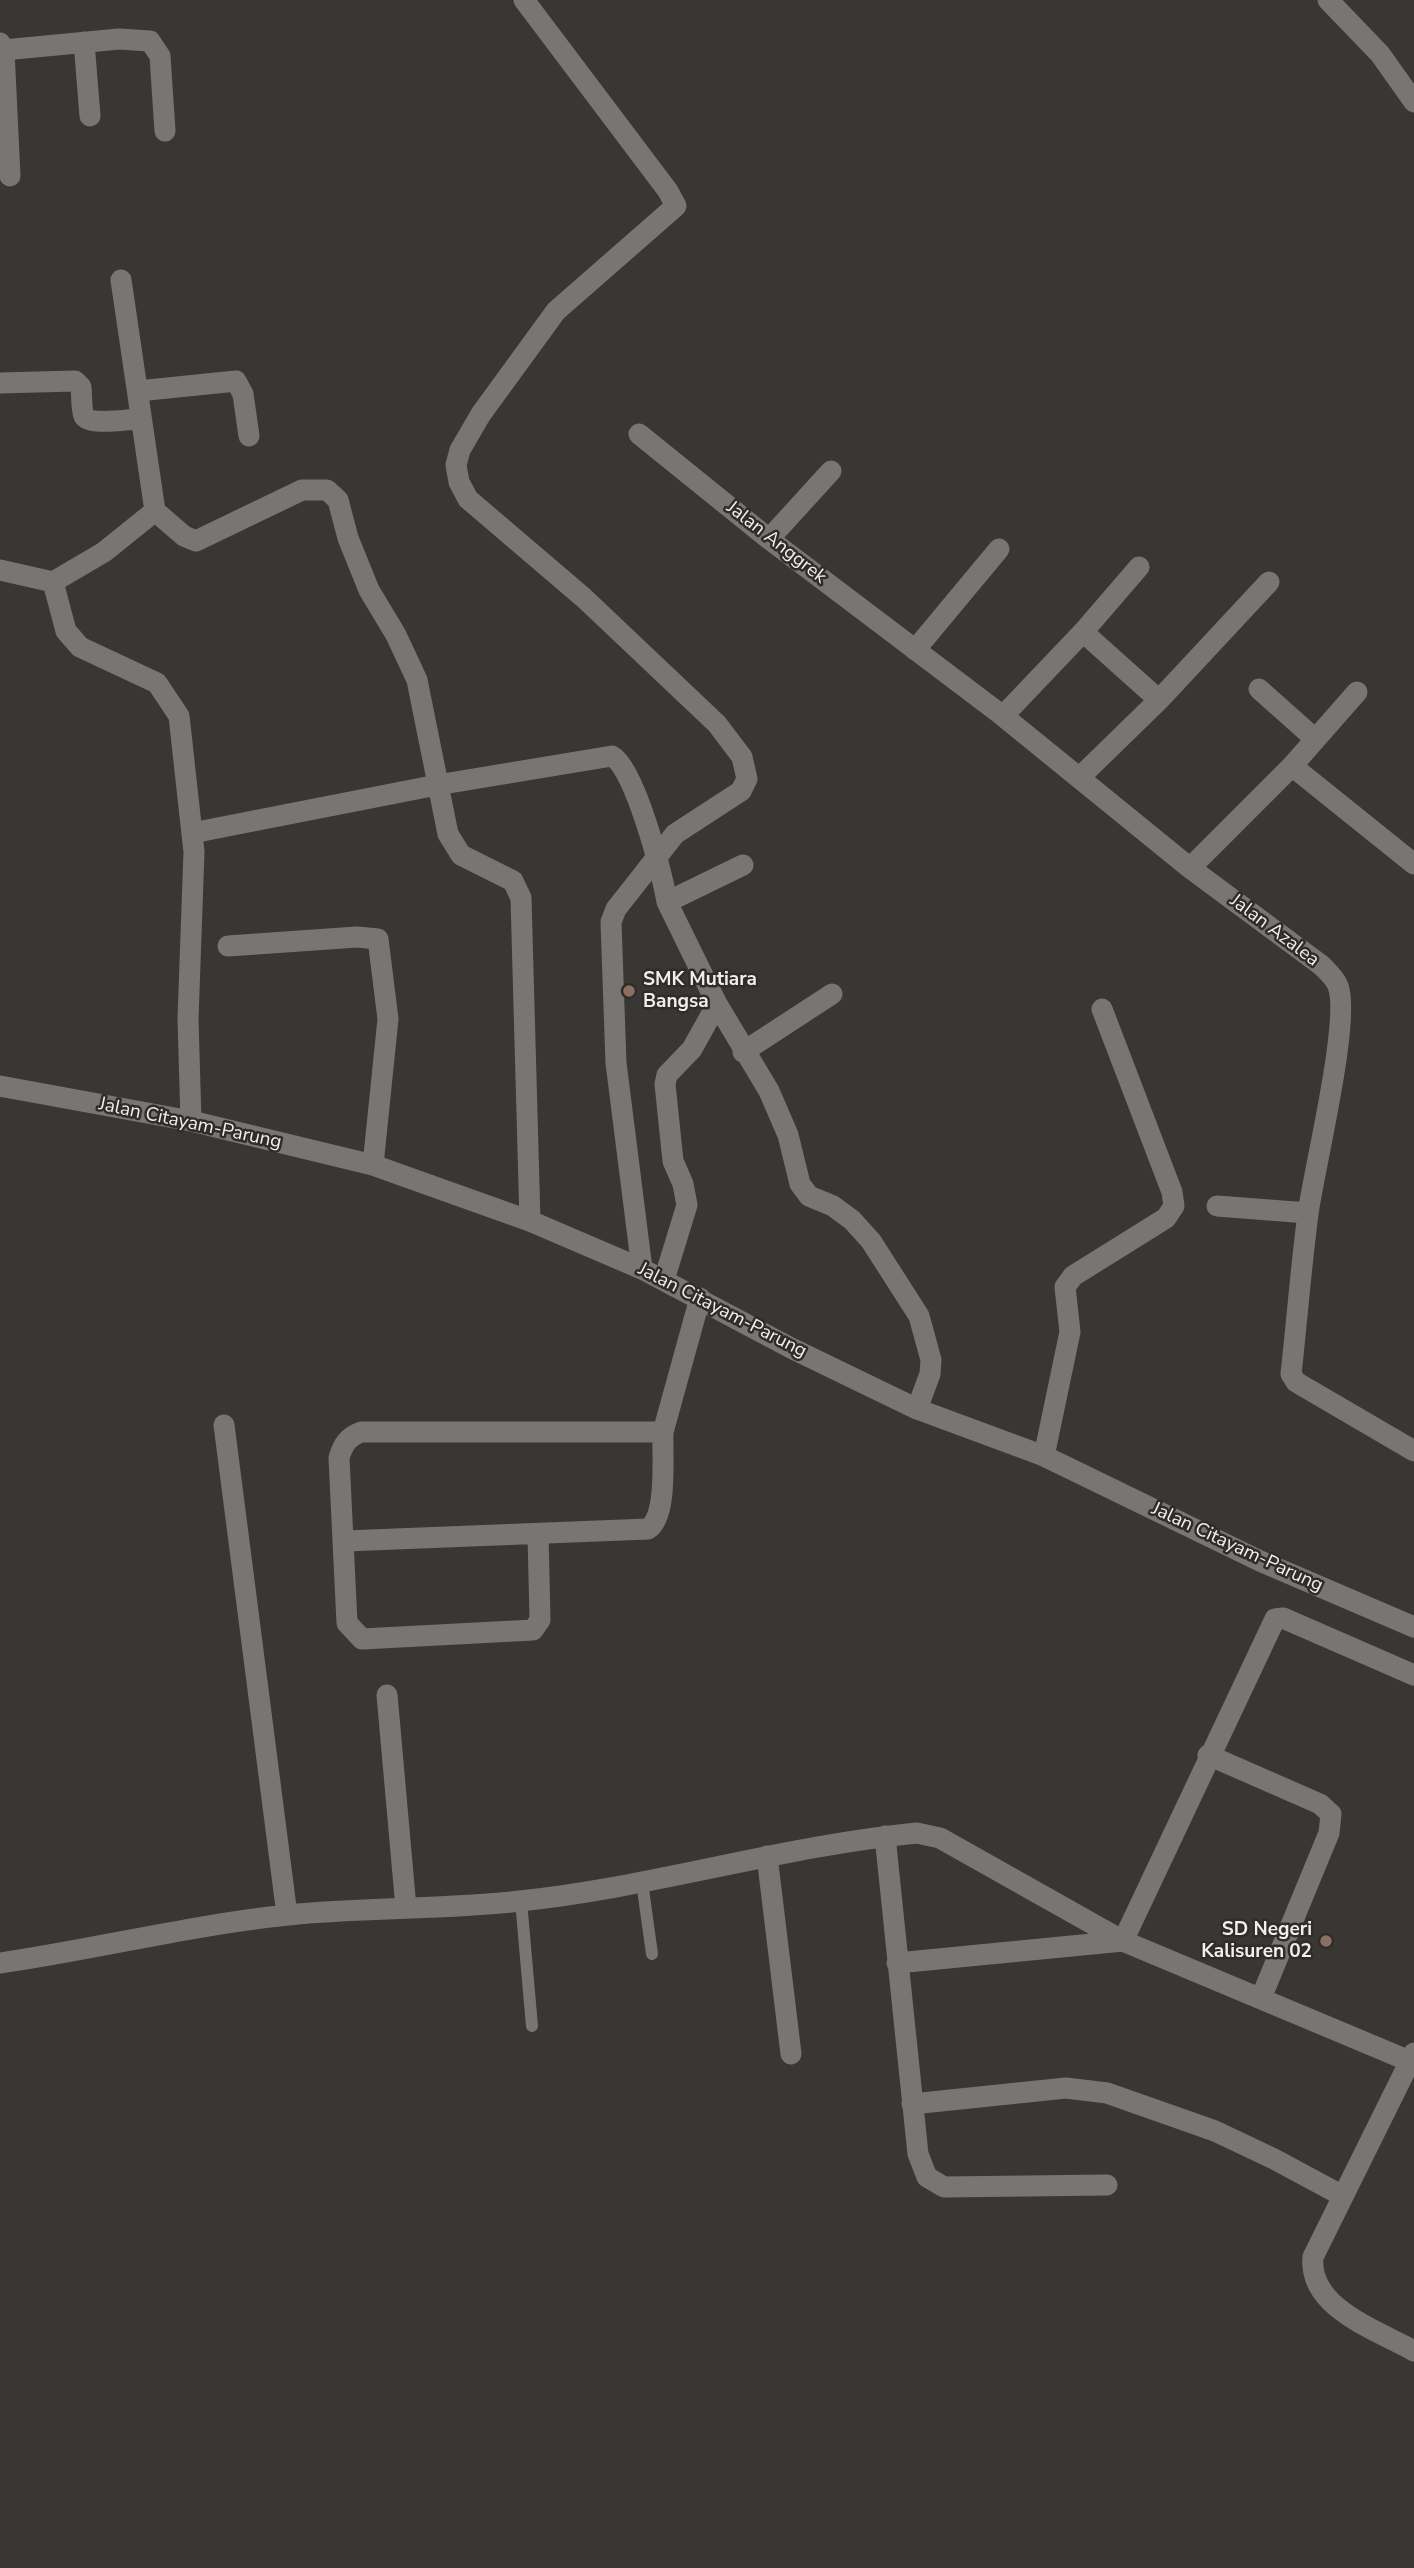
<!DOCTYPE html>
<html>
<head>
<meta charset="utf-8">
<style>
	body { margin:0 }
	canvas { display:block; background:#393734 }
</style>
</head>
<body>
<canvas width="1414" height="2568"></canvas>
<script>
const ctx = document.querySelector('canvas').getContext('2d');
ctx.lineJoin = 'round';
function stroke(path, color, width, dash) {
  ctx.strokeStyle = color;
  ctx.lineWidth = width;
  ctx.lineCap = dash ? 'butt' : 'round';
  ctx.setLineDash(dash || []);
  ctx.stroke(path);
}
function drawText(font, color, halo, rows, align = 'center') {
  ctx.font = font + ' "Nunito Sans",sans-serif';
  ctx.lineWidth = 5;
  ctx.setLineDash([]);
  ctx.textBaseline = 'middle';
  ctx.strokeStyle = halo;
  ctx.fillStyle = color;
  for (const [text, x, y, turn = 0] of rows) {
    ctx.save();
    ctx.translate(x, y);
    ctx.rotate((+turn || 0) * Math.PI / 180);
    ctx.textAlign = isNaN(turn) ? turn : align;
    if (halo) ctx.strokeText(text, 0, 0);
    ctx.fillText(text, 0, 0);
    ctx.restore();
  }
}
stroke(new Path2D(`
	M 642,1882 L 652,1954
	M 521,1901 L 532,2026`), '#787672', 12);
stroke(new Path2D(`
	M 524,0 L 668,191 L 676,206 L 556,311 L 481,414 L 460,450 L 456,465 L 459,482 L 468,499 L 584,598 L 717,724 L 742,757 L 747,779 L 741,791 L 675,834 L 616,909 L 611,922 L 616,1063 L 642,1269
	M 1328,0 L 1380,54 L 1414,102
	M 84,42 L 90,116
	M 0,43 L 4,50 L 10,176
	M 4,50 L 119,39 L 150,41 L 160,56 L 165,131
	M 0,383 L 75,381 L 81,387 C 82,395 81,409 84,416 C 89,426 129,419 140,419
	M 138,391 L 236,381 L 243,394 L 249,436
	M 639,434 L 769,539 L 1003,716 L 1190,868 L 1321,965 C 1327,971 1335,978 1338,986 C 1351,1020 1314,1169 1308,1214 C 1301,1267 1297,1320 1291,1374 L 1296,1382 L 1414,1451
	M 155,511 L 184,536 L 196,541 L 302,490 L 327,490 L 338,500 L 348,538 L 369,590 L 396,635 L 417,680 L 448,834 L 461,855 L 513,881 L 521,898 L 530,1221
	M 769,539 L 831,471
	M 0,570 L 53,582 L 66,631 L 80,647 L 157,683 L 179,716 L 194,852 L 188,1019 L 191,1121
	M 53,582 L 104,552 L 155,511 L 121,280
	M 1083,632 L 1159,700
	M 915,650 L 999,549
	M 1259,689 L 1314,738
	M 1003,716 L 1083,632 L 1139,567
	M 1292,766 L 1414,864
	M 1079,778 L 1159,700 L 1269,582
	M 192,833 L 437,785 L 612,756 C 635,768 662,874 667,902
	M 743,865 L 667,902 L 717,1004 L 769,1091 L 788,1135 L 800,1184 L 809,1196 L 833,1206 L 852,1220 L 871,1241 L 919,1316 L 931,1360 L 930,1374 L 917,1409
	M 1190,868 L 1292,766 L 1357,692
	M 228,946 L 357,937 L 378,939 L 388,1019 L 373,1165
	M 743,1052 L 832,994
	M 1217,1206 L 1308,1213
	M 664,1280 L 687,1205 L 683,1184 L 673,1161 L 665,1084 L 667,1075 L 692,1049 L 717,1004
	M 224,1425 L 287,1915
	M 1044,1456 L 1070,1332 L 1065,1287 L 1073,1276 L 1166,1218 L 1174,1206 L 1172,1192 L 1102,1009
	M 538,1534 L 540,1620 L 533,1630 L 362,1639 L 347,1623 L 339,1458 C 343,1444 348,1437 361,1432 L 663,1432 L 700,1298
	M 345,1541 L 648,1529 C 668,1516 662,1456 663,1432
	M 1414,1675 L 1283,1618 L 1275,1619 L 1123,1941 L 1414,2063
	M 387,1695 L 406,1908
	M 1208,1755 L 1320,1804 L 1331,1814 L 1329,1833 L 1261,1998
	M 885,1836 L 918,2154 L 927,2177 L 944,2187 L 1107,2185
	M 767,1856 L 791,2054
	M 0,1963 C 96,1949 191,1925 288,1915 C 365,1907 443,1910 520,1901 C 654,1887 783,1846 917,1833 L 940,1838 L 1123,1941
	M 897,1963 L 1123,1941
	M 1414,2053 L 1313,2257 C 1308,2308 1377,2330 1414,2351
	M 912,2104 L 1066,2088 L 1107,2093 L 1215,2131 L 1274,2159 L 1341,2195`), '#787672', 21);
stroke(new Path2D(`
	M 0,1086 L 191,1121 L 373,1165 L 530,1221 L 642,1269 L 791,1348 L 917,1409 L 1044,1456 L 1260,1561 L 1414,1627`), '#787672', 21);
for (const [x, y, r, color] of [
	[629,991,7,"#8d6e63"],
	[1326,1941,7,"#8d6e63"]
]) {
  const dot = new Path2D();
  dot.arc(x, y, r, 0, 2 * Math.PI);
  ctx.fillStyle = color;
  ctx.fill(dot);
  stroke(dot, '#2f2d2a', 2.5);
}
drawText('19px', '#f1efed', '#2f2d2a', [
	["Jalan Anggrek",776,543,38],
	["Jalan Azalea",1274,931,37],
	["Jalan Citayam-Parung",190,1124,12],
	["Jalan Citayam-Parung",722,1311,27],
	["Jalan Citayam-Parung",1237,1548,25]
]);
drawText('bold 19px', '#f1efed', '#2f2d2a', [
	["SMK Mutiara",643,980],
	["Bangsa",643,1002],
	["SD Negeri",1312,1930,"right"],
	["Kalisuren 02",1312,1952,"right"]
], 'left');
</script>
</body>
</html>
